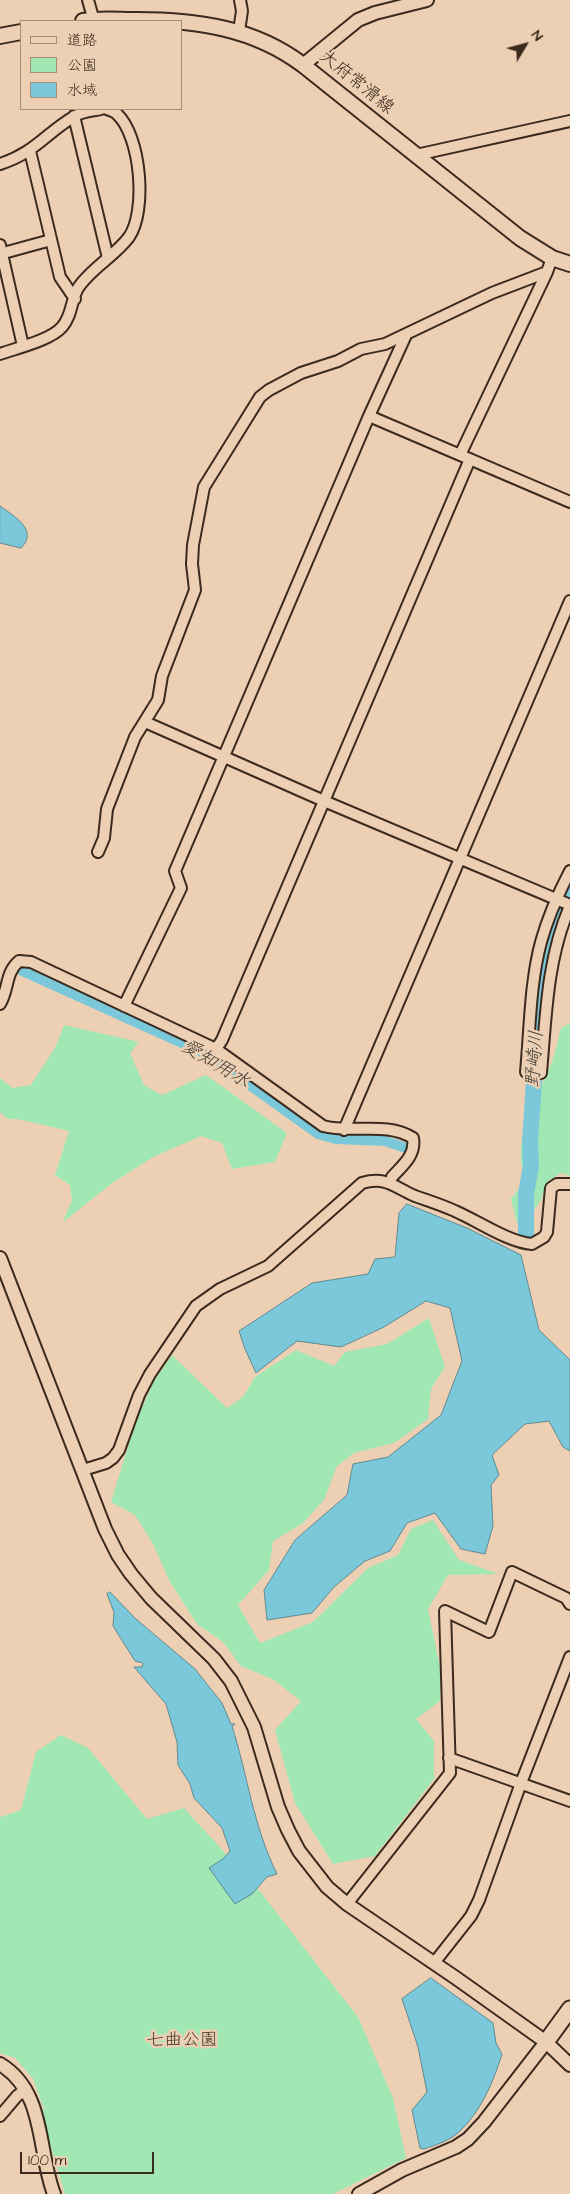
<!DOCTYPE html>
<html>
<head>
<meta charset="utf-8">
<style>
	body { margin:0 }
	#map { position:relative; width:570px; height:2194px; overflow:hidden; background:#edd0b4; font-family:"Architects Daughter","Klee One",sans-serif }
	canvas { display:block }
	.legend { position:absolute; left:20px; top:20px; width:162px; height:90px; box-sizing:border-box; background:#edd0b4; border:1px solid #a68e78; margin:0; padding:6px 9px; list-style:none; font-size:15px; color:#3b2a1e }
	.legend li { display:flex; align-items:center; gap:10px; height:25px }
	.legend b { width:25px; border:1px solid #a68e78 }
	.north { position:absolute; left:500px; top:20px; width:50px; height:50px; -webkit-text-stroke:4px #edd0b4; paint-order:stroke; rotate:53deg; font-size:14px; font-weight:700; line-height:20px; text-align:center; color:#3b2a1e }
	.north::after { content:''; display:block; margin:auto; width:18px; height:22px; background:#3b2a1e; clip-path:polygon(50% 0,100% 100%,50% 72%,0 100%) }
	.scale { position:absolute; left:20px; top:2152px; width:134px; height:22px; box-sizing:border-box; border:2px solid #3b2a1e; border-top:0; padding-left:6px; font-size:15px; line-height:18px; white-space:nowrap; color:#3b2a1e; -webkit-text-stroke:4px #edd0b4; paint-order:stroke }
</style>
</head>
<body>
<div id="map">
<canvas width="570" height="2194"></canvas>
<ul class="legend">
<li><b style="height:6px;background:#edd0b4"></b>道路</li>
<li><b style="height:14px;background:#a0e7b4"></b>公園</li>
<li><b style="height:14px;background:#7bc8da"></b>水域</li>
</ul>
<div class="north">N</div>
<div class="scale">100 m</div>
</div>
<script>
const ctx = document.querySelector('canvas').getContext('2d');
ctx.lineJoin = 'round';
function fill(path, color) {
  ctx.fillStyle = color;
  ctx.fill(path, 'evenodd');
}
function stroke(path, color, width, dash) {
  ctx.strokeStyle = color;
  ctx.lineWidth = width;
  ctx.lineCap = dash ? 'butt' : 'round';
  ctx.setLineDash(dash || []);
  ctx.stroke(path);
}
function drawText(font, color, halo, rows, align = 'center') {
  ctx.font = font + ' "Architects Daughter","Klee One",sans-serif';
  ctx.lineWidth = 5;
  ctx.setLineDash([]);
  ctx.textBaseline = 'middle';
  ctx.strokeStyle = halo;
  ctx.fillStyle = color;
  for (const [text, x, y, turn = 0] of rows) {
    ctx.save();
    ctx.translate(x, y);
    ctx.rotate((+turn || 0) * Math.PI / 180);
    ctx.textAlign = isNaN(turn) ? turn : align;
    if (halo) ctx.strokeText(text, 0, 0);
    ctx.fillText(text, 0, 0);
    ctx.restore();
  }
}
fill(new Path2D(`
	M 570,1023 L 570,1176 L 561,1173 L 548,1181 L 541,1200 L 533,1212 L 517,1223 L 511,1199 L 525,1180 C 511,1137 536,1101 552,1062 C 556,1051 558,1039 561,1028 Z
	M 64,1025 L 139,1042 L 130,1053 L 144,1085 L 162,1095 L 206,1075 L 287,1133 L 275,1162 L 232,1169 L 222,1143 L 201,1136 L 153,1157 L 111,1184 L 63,1222 L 72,1200 L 70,1185 L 55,1175 L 69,1131 L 18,1119 L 8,1119 L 0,1112 L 0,1078 L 12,1088 L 31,1085 L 56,1046 Z
	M 429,1318 L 445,1367 L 431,1389 L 428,1419 L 394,1443 L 354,1453 L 337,1466 L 324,1500 L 302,1524 L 273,1541 L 269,1570 L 238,1605 L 260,1643 L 313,1622 L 368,1568 L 398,1555 L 411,1529 L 433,1520 L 459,1560 L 499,1574 L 448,1575 L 428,1609 L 441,1672 L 440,1701 L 416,1719 L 434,1741 L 434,1779 L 375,1856 L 333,1864 L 295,1803 L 275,1730 L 301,1701 L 274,1680 L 241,1666 L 223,1642 L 197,1624 L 170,1582 L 153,1544 L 135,1515 L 111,1502 L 136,1421 L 154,1381 L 172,1355 L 227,1408 L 243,1397 L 255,1377 L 296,1350 L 334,1366 L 345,1352 L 387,1344 Z
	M 61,1735 L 88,1748 L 147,1819 L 184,1808 L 259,1890 L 358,2017 L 393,2098 L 406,2158 L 333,2194 L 65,2194 L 41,2114 L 44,2109 L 33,2079 L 15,2058 L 0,2053 L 0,1817 L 21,1810 L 36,1752 Z`), '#a0e7b4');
const water = new Path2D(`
	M 0,506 C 14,516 39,530 21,548 L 0,543 Z
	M 407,1204 L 467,1228 L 521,1255 L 539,1330 L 570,1360 L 570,1451 L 563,1447 L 549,1421 L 525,1424 L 492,1455 L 499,1475 L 491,1485 L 493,1526 L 485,1554 L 461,1549 L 435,1513 L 407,1523 L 390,1551 L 365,1561 L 334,1587 L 312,1613 L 267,1620 L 264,1590 L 295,1540 L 347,1495 L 353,1464 L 388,1457 L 441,1415 L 462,1361 L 450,1308 L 426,1301 L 384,1327 L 341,1347 L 297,1341 L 256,1373 L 245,1349 L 239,1331 L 312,1283 L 368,1274 L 375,1259 L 395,1257 L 399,1213 Z
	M 110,1592 L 136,1619 L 195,1669 L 222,1703 L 231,1724 L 235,1724 L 232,1726 C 248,1777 253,1825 277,1874 L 267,1877 L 252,1894 L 235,1904 L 209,1868 L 224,1858 L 230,1851 L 222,1828 L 194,1798 L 190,1784 L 178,1765 L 177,1742 L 166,1704 L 134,1667 L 142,1667 L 143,1663 L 135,1661 L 113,1626 L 114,1612 L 107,1594 Z
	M 431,1978 L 493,2023 L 496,2043 L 502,2054 C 494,2081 480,2113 459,2132 C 449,2141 436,2145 424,2149 L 420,2148 L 412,2110 L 427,2092 L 418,2047 L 402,1999 Z`);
fill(water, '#7bc8da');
stroke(water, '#61898f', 1);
stroke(new Path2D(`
	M 20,970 L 206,1054 L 318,1134 L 336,1139 L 385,1141 L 409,1149`), '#7bc8da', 10);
stroke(new Path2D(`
	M 526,1234 L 526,1194 L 531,1166 L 530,1140 L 535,1067 L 545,959 L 555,924 L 570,887`), '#7bc8da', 16);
const minor = new Path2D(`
	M 88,0 L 94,21
	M 239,31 L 242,11 L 240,0
	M 74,116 L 108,258
	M 30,151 L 60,277 L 75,299
	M 416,155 L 570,121
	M 0,164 C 35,153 47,132 75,116 C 83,111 92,111 101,109
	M 0,245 L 23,346
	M 0,254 L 51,240
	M 0,354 C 17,348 51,340 62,327 C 72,316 71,300 78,288 C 91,268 115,256 129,237 C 147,211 141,136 117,114 C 115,112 110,110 107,109
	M 369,416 L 570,502
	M 460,455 L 547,272 L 552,258
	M 145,722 L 324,801 L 570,905
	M 98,852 L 104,838 L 107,809 L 135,737 L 158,700 L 162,676 L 195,590 L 192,564 L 193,545 L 204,487 L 260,397 L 269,390 L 301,373 L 338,361 L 361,349 L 385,344 L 492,293 L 547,272
	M 570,871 C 558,894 548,917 541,942 C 530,983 530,1029 526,1072 L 541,1073 C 546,1015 547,959 570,906
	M 0,1004 C 9,989 5,973 19,961 L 31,962 L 216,1049 L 323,1126 C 352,1134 386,1121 413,1138 C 416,1155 403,1165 392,1177
	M 124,1006 L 181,888 L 175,871 L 369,416 L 406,335
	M 216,1049 L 222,1040 L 470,459
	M 344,1130 L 570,601
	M 83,1470 L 106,1463 L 113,1458 L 119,1450 L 139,1395 L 150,1374 L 196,1306 L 220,1289 L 268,1266 L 362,1183 C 386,1176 394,1187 415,1196 C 429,1201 442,1205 455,1211 C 478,1221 508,1242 532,1244 L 544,1237 L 547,1232 L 551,1188 L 557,1184 L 570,1184
	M 449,1758 L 570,1801
	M 347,1904 L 450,1773 L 445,1611 L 489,1632 L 512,1572 L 566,1598 L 570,1604
	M 434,1963 L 471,1916 L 479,1900 L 521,1783 L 570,1657
	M 0,2116 L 17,2096 L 26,2089`);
const tertiary = new Path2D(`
	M 303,65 L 358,20 L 375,13 L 427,0
	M 0,1258 L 105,1529 L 118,1555 L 131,1574 L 151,1598 L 214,1659 L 231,1681 L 254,1727 L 278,1807 L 288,1830 L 299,1851 L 327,1887 L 347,1904 L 456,1978 L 546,2042 L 570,2065
	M 0,2064 C 46,2092 37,2150 54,2194
	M 359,2194 L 402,2170 L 456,2147 L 468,2139 L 484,2122 L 546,2042`);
const secondary = new Path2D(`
	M 83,21 C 101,18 119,20 137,20 C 197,20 254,28 303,65 L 520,238 L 552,258 L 570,264
	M 0,36 L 21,32`);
const primary = new Path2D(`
	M 546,2042 L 570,2009`);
stroke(minor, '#3b2a1e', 14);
stroke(tertiary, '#3b2a1e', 16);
stroke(secondary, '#3b2a1e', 18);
stroke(primary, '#3b2a1e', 19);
stroke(minor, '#edd0b4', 10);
stroke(tertiary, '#edd0b4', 12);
stroke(secondary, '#edd0b4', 14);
stroke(primary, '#edd0b4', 15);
drawText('18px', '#3b2a1e', '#edd0b4', [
	["大府常滑線",356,83,39]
]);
drawText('18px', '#453d2d', '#edd0b4', [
	["七曲公園",182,2041]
]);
drawText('italic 19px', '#45423a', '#edd0b4', [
	["野崎川",536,1059,-86],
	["愛知用水",215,1065,31]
]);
</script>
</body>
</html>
